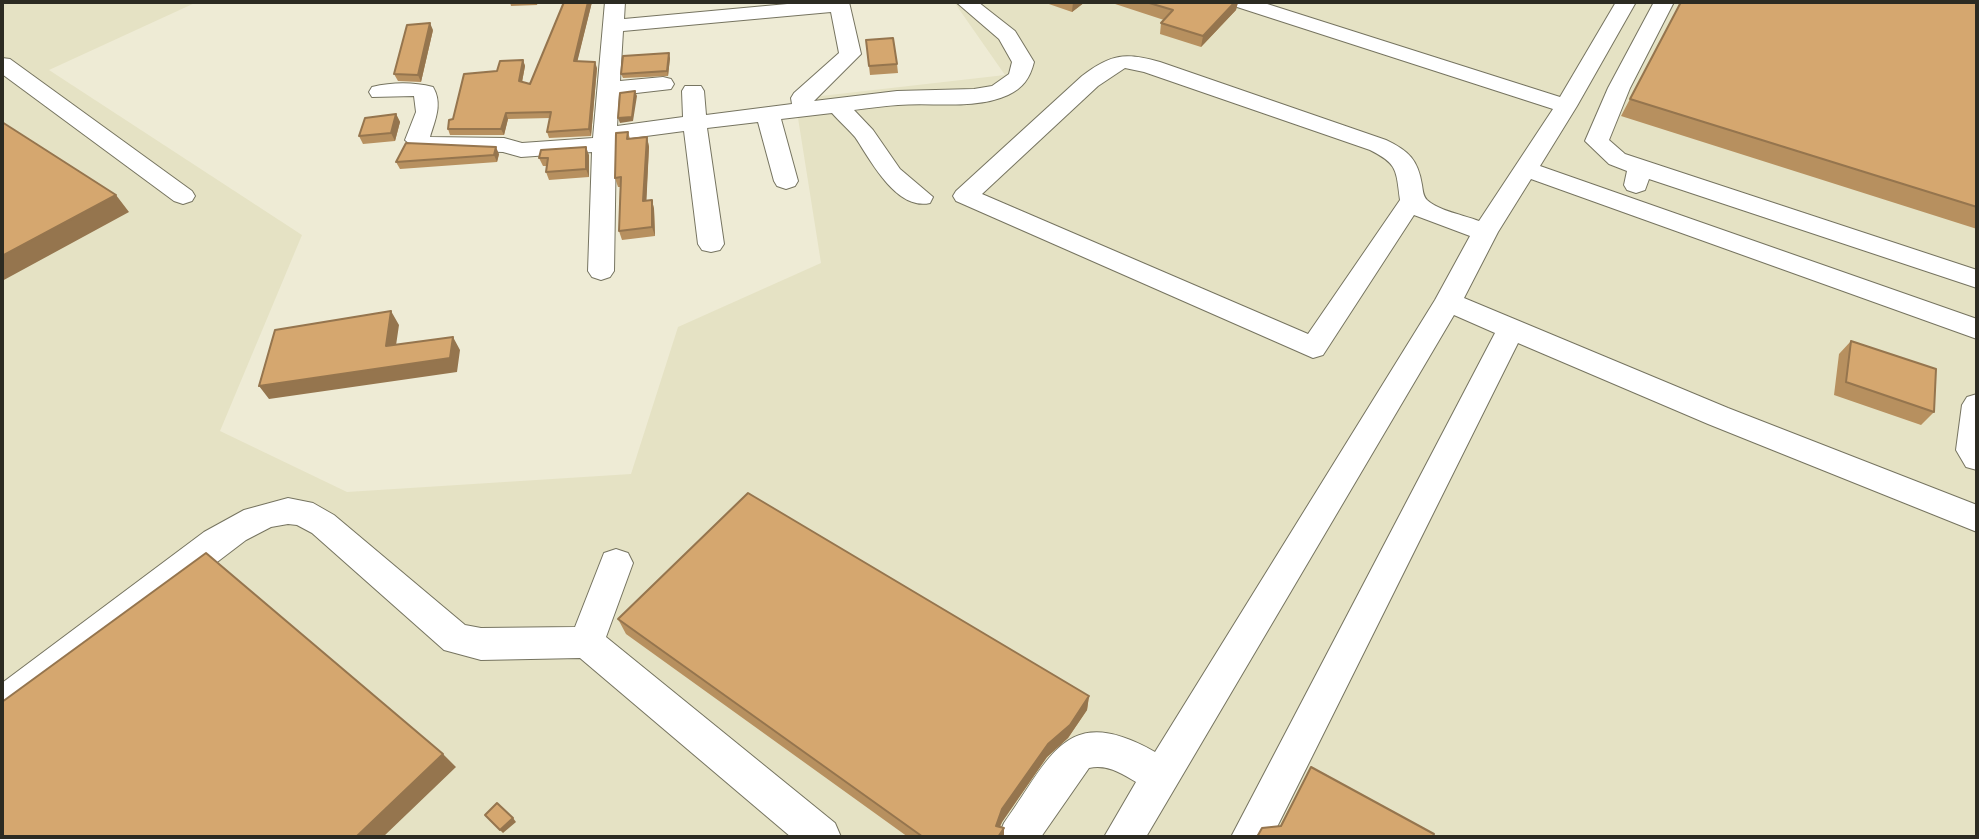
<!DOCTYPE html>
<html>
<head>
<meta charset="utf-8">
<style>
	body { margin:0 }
	#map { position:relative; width:1979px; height:839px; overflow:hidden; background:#eeebd5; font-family:Ubuntu,sans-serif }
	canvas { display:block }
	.frame { position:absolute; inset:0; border:4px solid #2c2b22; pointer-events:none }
</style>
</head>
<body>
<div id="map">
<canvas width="1979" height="839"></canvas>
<div class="frame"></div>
</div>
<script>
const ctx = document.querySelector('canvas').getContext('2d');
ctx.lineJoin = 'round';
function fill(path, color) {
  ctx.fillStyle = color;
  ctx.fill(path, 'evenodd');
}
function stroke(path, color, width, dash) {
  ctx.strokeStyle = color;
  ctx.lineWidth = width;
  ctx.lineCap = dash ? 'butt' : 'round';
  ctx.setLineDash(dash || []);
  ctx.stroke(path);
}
fill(new Path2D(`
	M 2,2 L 197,2 L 49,70 L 302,235 L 220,431 L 347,492 L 631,474 L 678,327 L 821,263 L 795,99 L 1005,75 L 954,2 L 1977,2 L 1977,837 L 2,837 Z`), '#e5e2c4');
const minor = new Path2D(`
	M 605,2 L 625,2 L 624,19 L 809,2 L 849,2 L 861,54 L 814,101 L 897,91 L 974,89 L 992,86 L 1009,74 L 1012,62 L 999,39 L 956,2 L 978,2 L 1015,31 L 1034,62 C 1030,78 1023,88 1008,95 C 975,110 933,102 898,105 C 883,106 869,108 854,110 L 873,130 L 900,169 L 933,197 L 930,203 C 896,211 870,159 855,137 C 848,129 839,121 832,113 L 781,119 L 798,181 L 795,186 L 786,189 L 777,186 L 774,181 L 758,122 L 707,128 L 724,244 L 720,250 L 711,252 L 702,250 L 698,244 L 684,131 L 616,140 L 614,271 L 610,277 L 601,280 L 592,277 L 588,271 L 592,152 L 521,157 L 503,152 L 416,149 L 405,140 L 416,112 L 414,96 L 372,97 L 369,92 L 372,87 C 393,82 413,82 433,87 C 443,104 435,120 430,137 L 504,138 L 522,143 L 593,138 ZM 831,12 L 839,53 L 794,93 L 791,98 L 792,104 L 706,115 L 704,91 L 701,86 L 685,86 L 682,91 L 683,117 L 617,126 L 619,95 L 671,89 L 674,84 L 671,79 L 663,77 L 620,81 L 623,31 Z
	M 1231,2 L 1261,2 L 1560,97 L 1616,2 L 1636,2 L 1577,106 L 1540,166 L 1977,319 L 1977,339 L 1531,179 L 1498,232 L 1464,298 L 1728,408 L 1977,505 L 1977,532 L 1708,424 L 1518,343 L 1272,837 L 1231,837 L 1495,333 L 1454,315 L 1146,837 L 1104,837 L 1136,782 C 1121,773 1107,764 1089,768 L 1041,837 L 998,837 L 1004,823 C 1051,758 1065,701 1155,752 L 1435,300 L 1470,236 L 1414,215 L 1323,355 L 1313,358 L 956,201 L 953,196 L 956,191 L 1082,76 C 1111,54 1125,52 1160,62 L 1386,140 C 1409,151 1418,160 1422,185 C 1423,191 1423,196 1427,200 C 1439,211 1464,215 1479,221 L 1553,109 L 1234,6 ZM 1125,68 L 1144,72 L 1370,150 C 1398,164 1396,170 1400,200 L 1308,334 L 982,194 L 1098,86 Z
	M 1654,2 L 1674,2 L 1630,88 L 1609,140 L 1625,154 L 1977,270 L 1977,288 L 1649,179 L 1645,190 L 1636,193 L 1627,190 L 1624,185 L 1627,171 L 1609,164 L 1585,141 L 1608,88 Z
	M 2,58 L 10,59 L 192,191 L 195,196 L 192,201 L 183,204 L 174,201 L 2,74 Z
	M 1977,394 L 1977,470 L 1966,467 L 1956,450 L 1962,405 L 1967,397 Z
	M 288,498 L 313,503 L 334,515 L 465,625 L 481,628 L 575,627 L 604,553 L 616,549 L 628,553 L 633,563 L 606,637 L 835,823 L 841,837 L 791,837 L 580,658 L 481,660 L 444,650 L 312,533 L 297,525 L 288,524 L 271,527 L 246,540 L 15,716 L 2,721 L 2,683 L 204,532 L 244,510 Z`);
stroke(minor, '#767460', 2);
fill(minor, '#fff');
fill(new Path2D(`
	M 510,2 L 538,2 L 537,5 L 511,6 Z
	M 564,2 L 592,2 L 577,61 L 597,68 L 591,136 L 549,138 L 547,132 L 550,118 L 508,119 L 504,135 L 450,135 L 448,129 L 453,119 L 497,71 L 523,60 L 525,66 L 522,82 L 530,84 Z
	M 1043,2 L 1085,2 L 1072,12 Z
	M 1109,2 L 1238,2 L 1236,10 L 1201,47 L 1160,34 L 1161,23 L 1164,20 Z
	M 1681,2 L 1977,2 L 1977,229 L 1621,116 Z
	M 433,30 L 421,82 L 398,81 L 394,74 Z
	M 866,40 L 897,64 L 898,73 L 870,75 Z
	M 670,58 L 668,76 L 623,78 L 621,74 Z
	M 396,114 L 400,122 L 395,141 L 363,144 L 359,136 Z
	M 628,132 L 630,139 L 647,137 L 649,147 L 646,201 L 652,200 L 654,209 L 655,236 L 622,240 L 619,231 L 620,187 L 618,187 L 615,178 Z
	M 499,154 L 497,162 L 400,169 L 396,162 Z
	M 589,155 L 589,177 L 549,180 L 546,172 L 547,166 L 543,166 L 539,158 Z
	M 1851,341 L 1934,412 L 1921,425 L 1834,395 L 1839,354 Z
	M 618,619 L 1089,696 L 1087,710 L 1068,738 L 1047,757 L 1002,822 L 1000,827 L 1004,828 L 1004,837 L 908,837 L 626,634 Z
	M 1311,767 L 1433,837 L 1256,837 L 1262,828 L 1280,826 Z`), '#b7905f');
fill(new Path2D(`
	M 588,2 L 592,2 L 576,67 L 574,61 Z
	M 1073,2 L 1085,2 L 1072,12 Z
	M 1235,2 L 1238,2 L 1236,10 L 1201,47 L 1203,36 Z
	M 430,23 L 433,30 L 421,82 L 418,75 Z
	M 669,53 L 670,58 L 668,76 L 667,71 Z
	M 523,60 L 525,66 L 521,87 L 519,81 Z
	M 595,62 L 597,68 L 591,136 L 589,129 Z
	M 635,91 L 637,96 L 633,121 L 620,123 L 618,118 Z
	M 506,113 L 508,119 L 504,135 L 501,129 Z
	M 396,114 L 400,122 L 395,141 L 391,133 Z
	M 647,137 L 649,147 L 646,210 L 643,201 Z
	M 496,147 L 499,154 L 497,162 L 494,155 Z
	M 586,147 L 589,155 L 589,177 L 586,169 Z
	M 116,195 L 129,212 L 2,281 L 2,256 Z
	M 652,200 L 654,209 L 655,236 L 652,227 Z
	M 391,311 L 399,325 L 394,359 L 386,346 Z
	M 453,337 L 460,350 L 457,372 L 269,399 L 259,386 Z
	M 1089,696 L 1087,710 L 1068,738 L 1047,757 L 1002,822 L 995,837 L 996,826 L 1002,809 L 1048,744 Z
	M 443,754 L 456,767 L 383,837 L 356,837 Z
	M 513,818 L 516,822 L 503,833 L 500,830 Z
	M 1004,828 L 1004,837 L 998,837 Z`), '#95754e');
const building = new Path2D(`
	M 564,2 L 588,2 L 574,61 L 595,62 L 589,129 L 547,132 L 551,112 L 506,113 L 501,129 L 448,129 L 449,120 L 453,119 L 464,74 L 497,71 L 500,61 L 523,60 L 519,81 L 530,84 Z
	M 1146,2 L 1235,2 L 1203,36 L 1161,23 L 1173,10 Z
	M 1681,2 L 1977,2 L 1977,207 L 1630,99 Z
	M 430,23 L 418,75 L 394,74 L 407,25 Z
	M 893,38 L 897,64 L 869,66 L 866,40 Z
	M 669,53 L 667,71 L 621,74 L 623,56 Z
	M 635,91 L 632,117 L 618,118 L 620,93 Z
	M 396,114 L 391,133 L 359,136 L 365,118 Z
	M 2,122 L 116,195 L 2,256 Z
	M 628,132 L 627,139 L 647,137 L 643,201 L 652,200 L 652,227 L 619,231 L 621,177 L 615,178 L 616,133 Z
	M 406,143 L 496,147 L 494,155 L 396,162 Z
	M 586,147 L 586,169 L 546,172 L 548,158 L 539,158 L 541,150 Z
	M 391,311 L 386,346 L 453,337 L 450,358 L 259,386 L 275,330 Z
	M 1851,341 L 1936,369 L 1934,412 L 1846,382 Z
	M 748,493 L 1089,696 L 1070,725 L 1048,744 L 1002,809 L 996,826 L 1004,828 L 998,837 L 923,837 L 618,619 Z
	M 206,553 L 443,754 L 356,837 L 2,837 L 2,702 Z
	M 1311,767 L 1434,834 L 1433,837 L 1257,837 L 1262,828 L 1281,826 Z
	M 497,803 L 513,818 L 500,830 L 485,815 Z`);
fill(building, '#d5a76f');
stroke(building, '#95754e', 2);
</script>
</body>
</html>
